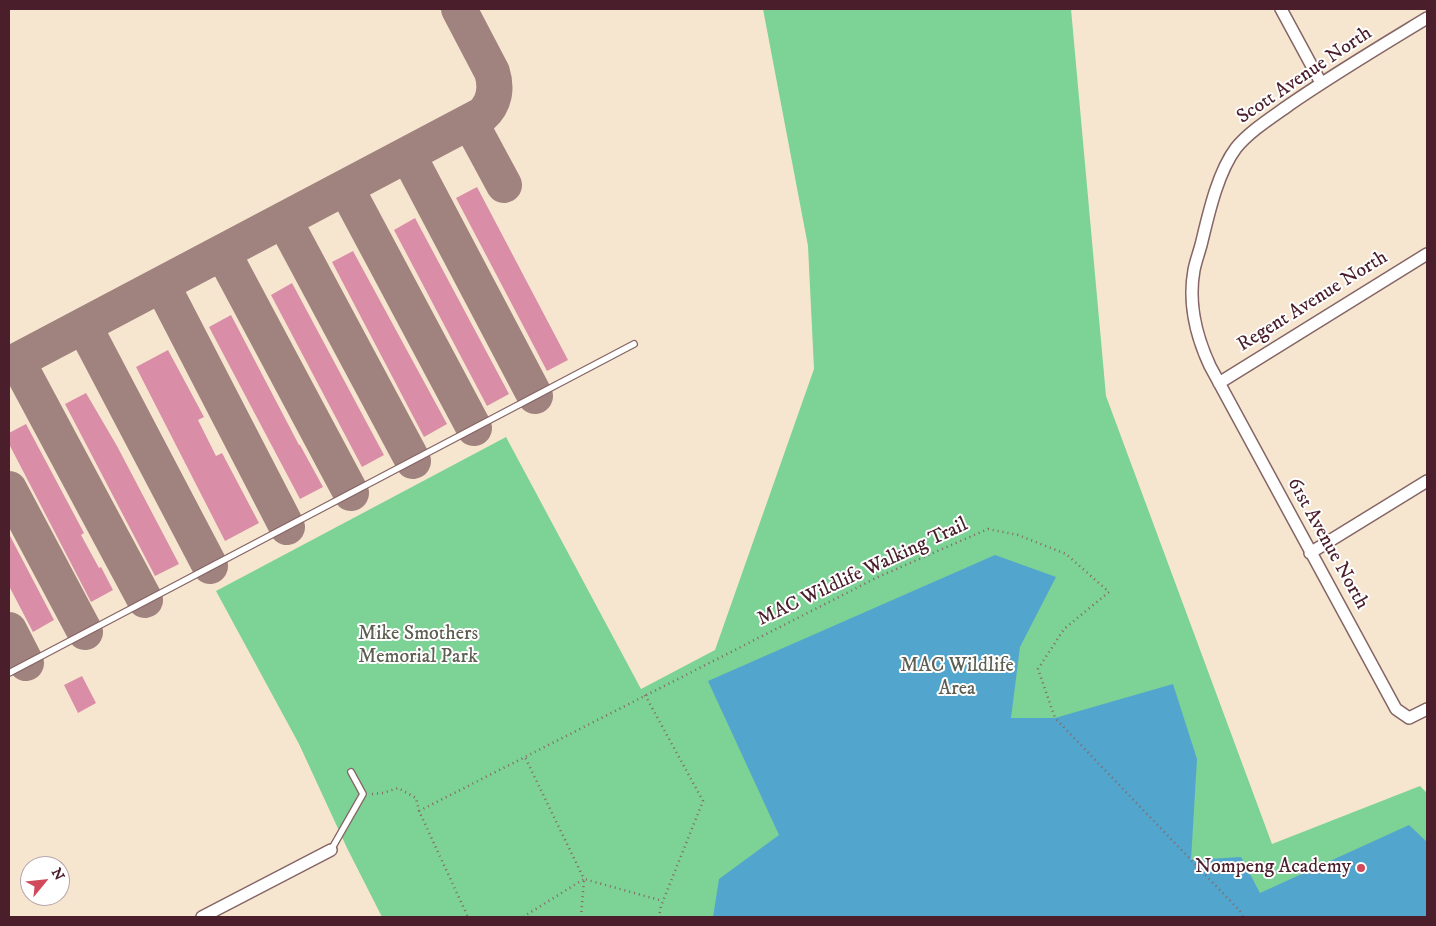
<!DOCTYPE html>
<html>
<head>
<meta charset="utf-8">
<style>
	body { margin:0 }
	#map { position:relative; width:1436px; height:926px; overflow:hidden; background:#f6e6d0; font-family:"IM FELL DW Pica",serif }
	canvas { display:block }
	.frame { position:absolute; inset:0; border:10px solid #4a1f2b; pointer-events:none }
	.north { position:absolute; left:20px; top:856px; width:50px; height:50px; box-sizing:border-box; background:#fff; border:1px solid #b7a5aa; border-radius:50%; rotate:62deg; font-size:14px; font-weight:700; line-height:20px; text-align:center; color:#4a1f2b }
	.north::after { content:''; display:block; margin:auto; width:18px; height:22px; background:#d1495b; clip-path:polygon(50% 0,100% 100%,50% 72%,0 100%) }
</style>
</head>
<body>
<div id="map">
<canvas width="1436" height="926"></canvas>
<div class="frame"></div>
<div class="north">N</div>
</div>
<script>
const ctx = document.querySelector('canvas').getContext('2d');
ctx.lineJoin = 'round';
function fill(path, color) {
  ctx.fillStyle = color;
  ctx.fill(path, 'evenodd');
}
function stroke(path, color, width, dash) {
  ctx.strokeStyle = color;
  ctx.lineWidth = width;
  ctx.lineCap = dash ? 'butt' : 'round';
  ctx.setLineDash(dash || []);
  ctx.stroke(path);
}
function drawText(font, color, halo, rows, align = 'center') {
  ctx.font = font + ' "IM FELL DW Pica",serif';
  ctx.lineWidth = 4;
  ctx.setLineDash([]);
  ctx.textBaseline = 'middle';
  ctx.strokeStyle = halo;
  ctx.fillStyle = color;
  for (const [text, x, y, turn = 0] of rows) {
    ctx.save();
    ctx.translate(x, y);
    ctx.rotate((+turn || 0) * Math.PI / 180);
    ctx.textAlign = isNaN(turn) ? turn : align;
    if (halo) ctx.strokeText(text, 0, 0);
    ctx.fillText(text, 0, 0);
    ctx.restore();
  }
}
fill(new Path2D(`
	M 763,9 L 1071,9 L 1106,396 L 1272,844 L 1420,786 L 1427,793 L 1427,917 L 382,917 L 347,848 L 299,744 L 216,591 L 506,437 L 641,689 L 715,650 L 814,369 L 808,246 Z`), '#7dd295');
fill(new Path2D(`
	M 995,555 L 1056,577 L 1020,647 L 1011,718 L 1055,718 L 1173,684 L 1197,759 L 1191,860 L 1241,857 L 1260,893 L 1409,825 L 1427,842 L 1427,917 L 713,917 L 719,879 L 779,835 L 708,681 Z`), '#52a6cd');
stroke(new Path2D(`
	M 470,122 L 504,185
	M 408,155 L 535,396
	M 346,188 L 474,428
	M 284,220 L 413,461
	M 223,253 L 351,493
	M 162,285 L 287,527
	M 84,326 L 210,566
	M 17,361 L 145,600
	M 9,365 L 482,115 C 495,103 497,88 492,72 L 459,9
	M 9,489 L 85,632
	M 9,630 L 26,663`), '#a0827e', 36);
fill(new Path2D(`
	M 477,187 L 568,360 L 547,371 L 456,198 Z
	M 415,218 L 509,394 L 487,406 L 394,230 Z
	M 353,251 L 447,424 L 424,437 L 332,262 Z
	M 292,283 L 384,455 L 362,467 L 271,295 Z
	M 231,315 L 299,445 L 300,445 L 323,487 L 300,499 L 209,327 Z
	M 168,350 L 204,417 L 198,420 L 216,456 L 222,453 L 259,523 L 225,541 L 136,367 Z
	M 86,393 L 117,446 L 179,564 L 155,576 L 65,404 Z
	M 26,424 L 84,533 L 81,535 L 99,568 L 101,567 L 113,590 L 91,602 L 9,444 L 9,433 Z
	M 9,534 L 54,620 L 33,632 L 9,586 Z
	M 82,676 L 96,703 L 78,713 L 64,685 Z`), '#da8da7');
const service = new Path2D(`
	M 9,673 L 634,344
	M 331,850 L 363,794 L 351,772`);
const minor = new Path2D(`
	M 1281,9 L 1321,83
	M 1427,18 C 1381,46 1334,74 1289,105 C 1271,118 1250,131 1236,148 C 1218,172 1209,212 1202,241 C 1200,250 1196,260 1194,270 C 1188,303 1196,336 1210,366 L 1396,709 L 1409,718 L 1427,709
	M 1219,383 L 1427,254
	M 1310,553 L 1427,481
	M 202,917 L 331,850`);
stroke(service, '#866565', 8);
stroke(minor, '#866565', 14);
stroke(new Path2D(`
	M 645,695 L 703,801 L 661,906 L 659,917
	M 372,794 L 383,793 L 398,788 L 416,798 L 419,811 L 468,917
	M 419,811 L 878,577 L 988,529 L 1018,535 L 1066,554 L 1109,592 L 1064,629 L 1038,669 L 1055,718 L 1240,911 L 1243,917
	M 523,917 L 584,879 L 525,757
	M 581,917 L 584,879 L 663,901`), '#866565', 2.5, [1, 4]);
stroke(service, '#fff', 5.5);
stroke(minor, '#fff', 11);
for (const [x, y, r, color] of [
	[1361,868,5,"#d1495b"]
]) {
  const dot = new Path2D();
  dot.arc(x, y, r, 0, 2 * Math.PI);
  ctx.fillStyle = color;
  ctx.fill(dot);
  stroke(dot, '#fff', 2);
}
drawText('20px', '#4a1f2b', '#fff', [
	["Scott Avenue North",1305,76,-34],
	["Regent Avenue North",1313,302,-32],
	["61st Avenue North",1327,544,61],
	["MAC Wildlife Walking Trail",863,573,-25]
]);
drawText('20px', '#5c5e50', '#fff', [
	["Mike Smothers",418,635],
	["Memorial Park",418,658],
	["MAC Wildlife",957,667],
	["Area",957,690]
]);
drawText('20px', '#4a1f2b', '#fff', [
	["Nompeng Academy",1351,868]
], 'right');
</script>
</body>
</html>
